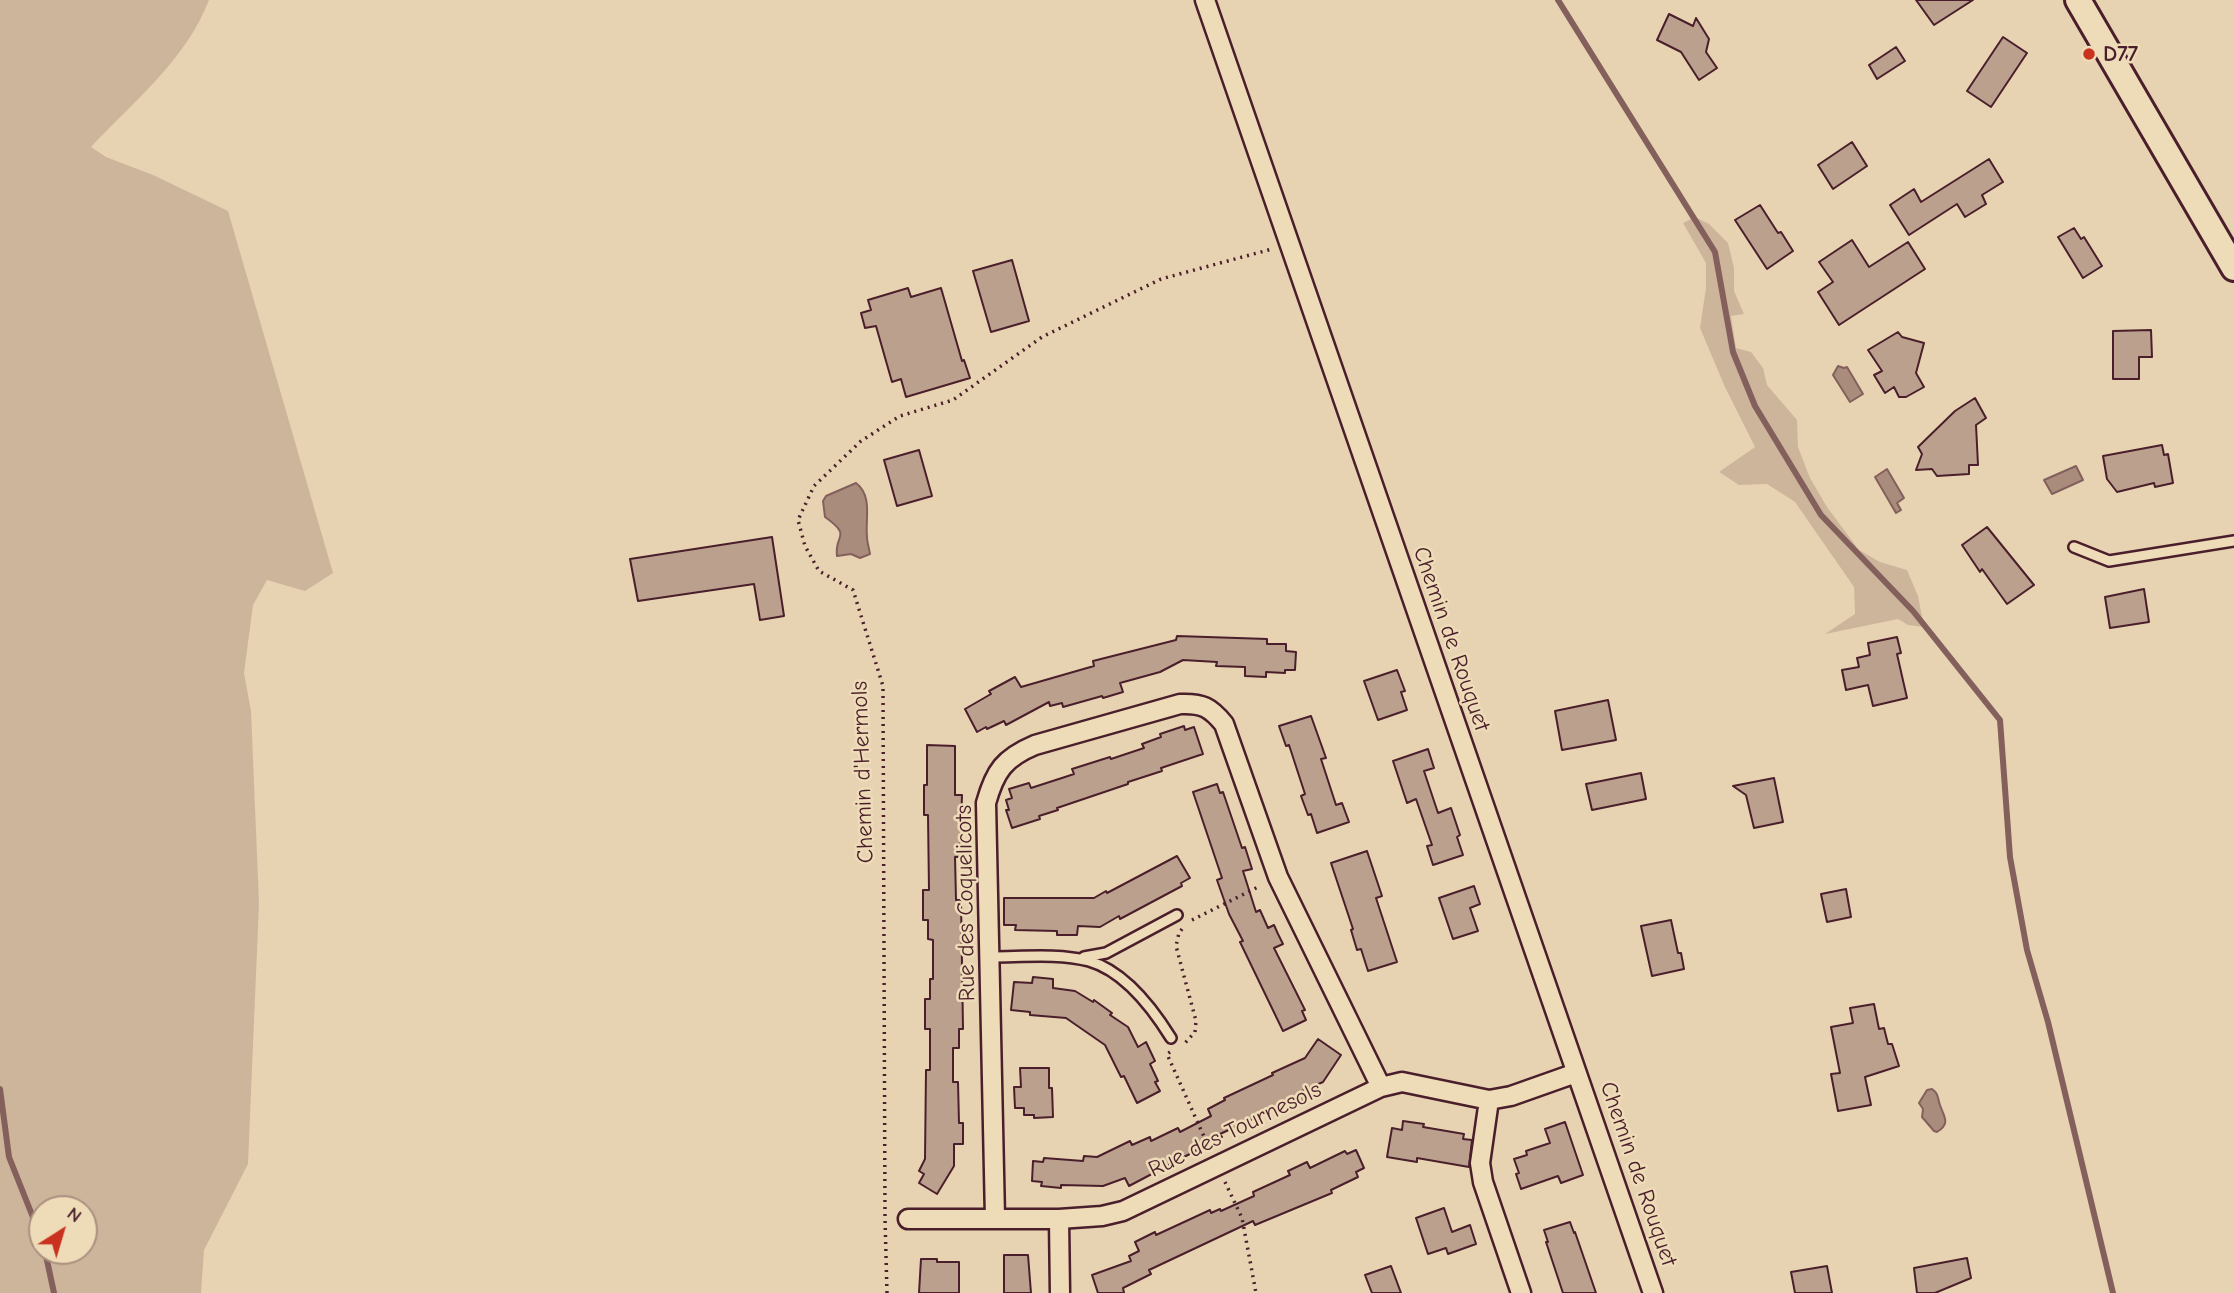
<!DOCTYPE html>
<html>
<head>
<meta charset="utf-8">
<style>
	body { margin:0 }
	#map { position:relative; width:2234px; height:1293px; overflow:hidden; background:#e7d3b2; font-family:"Comic Neue",sans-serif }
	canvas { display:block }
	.north { position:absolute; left:28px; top:1195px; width:70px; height:70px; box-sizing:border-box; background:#eedbb8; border:2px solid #ac9080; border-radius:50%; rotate:37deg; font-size:19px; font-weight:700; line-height:28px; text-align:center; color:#4a1f2b }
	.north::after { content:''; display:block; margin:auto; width:24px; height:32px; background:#c8321e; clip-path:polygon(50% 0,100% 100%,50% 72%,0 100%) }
</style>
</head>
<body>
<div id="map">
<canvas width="2234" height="1293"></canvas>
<div class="north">N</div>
</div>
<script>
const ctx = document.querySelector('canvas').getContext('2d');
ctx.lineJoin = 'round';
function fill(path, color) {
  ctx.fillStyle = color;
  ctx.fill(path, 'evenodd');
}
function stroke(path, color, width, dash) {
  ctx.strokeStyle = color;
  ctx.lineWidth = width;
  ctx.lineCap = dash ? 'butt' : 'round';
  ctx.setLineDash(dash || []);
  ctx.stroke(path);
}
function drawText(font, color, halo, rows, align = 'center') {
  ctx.font = font + ' "Comic Neue",sans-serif';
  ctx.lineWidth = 5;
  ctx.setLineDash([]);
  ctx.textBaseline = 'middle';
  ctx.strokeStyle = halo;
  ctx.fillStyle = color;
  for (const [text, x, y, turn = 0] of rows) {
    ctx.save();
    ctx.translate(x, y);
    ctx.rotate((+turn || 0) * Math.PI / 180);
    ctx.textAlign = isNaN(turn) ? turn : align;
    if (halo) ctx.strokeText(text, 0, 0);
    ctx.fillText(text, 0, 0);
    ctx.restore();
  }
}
fill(new Path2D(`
	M 0,0 L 209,0 C 186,60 133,102 91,147 L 106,157 L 153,175 L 228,211 L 333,573 L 305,591 L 267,580 L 253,605 L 244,673 L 251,711 L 259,903 L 248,1164 L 204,1250 L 201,1293 L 0,1293 ZM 84,1209 L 84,1251 L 42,1251 L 42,1209 Z
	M 1695,217 L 1709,224 L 1728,243 L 1734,268 L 1734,291 L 1744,314 L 1731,316 L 1736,348 L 1751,352 L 1763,368 L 1767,385 L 1797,420 L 1798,447 L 1810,478 L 1827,507 L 1859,550 L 1880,562 L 1907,570 L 1918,596 L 1924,627 L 1908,625 L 1898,619 L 1825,634 L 1855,614 L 1854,587 L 1795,502 L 1767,484 L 1739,485 L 1719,472 L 1755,447 L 1725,387 L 1700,328 L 1706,288 L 1706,263 L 1683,223 Z`), '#cdb59c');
const water = new Path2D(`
	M 1838,366 L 1844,368 L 1847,367 L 1863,394 L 1850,402 L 1833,375 Z
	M 2076,466 L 2083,480 L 2052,494 L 2044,480 Z
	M 1887,469 L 1904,498 L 1897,503 L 1901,510 L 1896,513 L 1875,477 Z
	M 856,483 C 873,496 865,519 867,537 C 867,542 869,548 870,554 L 860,558 L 851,554 L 837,556 C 834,534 853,537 825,517 L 823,501 L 826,496 Z
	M 1932,1089 C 1939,1094 1937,1097 1940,1105 C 1944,1117 1951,1123 1937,1132 L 1934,1131 L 1922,1117 L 1923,1109 L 1919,1103 L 1927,1090 Z`);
fill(water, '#aa8c7d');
stroke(water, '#84605c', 2);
stroke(new Path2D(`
	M 1558,0 L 1715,252 L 1733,352 L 1755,406 L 1821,515 L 1913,611 L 2000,720 L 2010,857 L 2027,950 L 2048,1022 L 2113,1293
	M 0,1089 L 9,1157 L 42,1240
	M 45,1251 L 54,1293`), '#84605c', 6);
const building = new Path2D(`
	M 1916,0 L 1973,0 L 1934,25 Z
	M 1669,14 L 1693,26 L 1696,18 L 1709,39 L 1706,52 L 1717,68 L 1699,80 L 1681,52 L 1657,40 Z
	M 2003,37 L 2027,53 L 1991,107 L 1967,91 Z
	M 1896,47 L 1905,61 L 1877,79 L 1869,65 Z
	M 1852,142 L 1867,166 L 1833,189 L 1818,165 Z
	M 1989,159 L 2003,182 L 1982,195 L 1986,204 L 1965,217 L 1957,204 L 1909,235 L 1890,205 L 1914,189 L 1921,202 Z
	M 1760,205 L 1778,233 L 1781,232 L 1793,251 L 1767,269 L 1735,220 Z
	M 2074,228 L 2081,239 L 2084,237 L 2102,266 L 2083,278 L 2058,237 Z
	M 1852,240 L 1869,267 L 1908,242 L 1925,269 L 1839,325 L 1818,292 L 1833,282 L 1819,262 Z
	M 1012,260 L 1029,321 L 991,332 L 973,271 Z
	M 908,288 L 911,297 L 941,288 L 962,361 L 964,360 L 970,378 L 906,397 L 901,379 L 892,382 L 876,326 L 865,328 L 861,313 L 871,310 L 868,300 Z
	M 2151,330 L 2152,357 L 2139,357 L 2139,379 L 2113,379 L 2113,331 Z
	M 1898,332 L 1902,337 L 1924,343 L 1916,373 L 1924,387 L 1906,397 L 1899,397 L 1894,387 L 1885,393 L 1874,375 L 1882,371 L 1868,350 Z
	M 1975,398 L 1986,418 L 1976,425 L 1978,465 L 1969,465 L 1969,474 L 1937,476 L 1932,469 L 1916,470 L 1922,454 L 1918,447 L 1955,411 Z
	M 2162,445 L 2164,455 L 2168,454 L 2173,483 L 2155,487 L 2154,483 L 2117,492 L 2107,479 L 2103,456 Z
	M 919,450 L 932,496 L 897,506 L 884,460 Z
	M 1987,527 L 2034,585 L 2007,604 L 1982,569 L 1980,572 L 1962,545 Z
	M 772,537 L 784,616 L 760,620 L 754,584 L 638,601 L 630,559 Z
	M 2144,589 L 2149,622 L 2110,628 L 2105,597 Z
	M 1177,636 L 1267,639 L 1267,644 L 1286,644 L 1286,651 L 1296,652 L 1295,670 L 1285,670 L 1285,673 L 1266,672 L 1266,677 L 1245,676 L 1245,667 L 1216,666 L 1217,662 L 1183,660 L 1160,672 L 1120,683 L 1123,692 L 1103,698 L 1102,696 L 1063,707 L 1062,703 L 1050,706 L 1049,702 L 1006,725 L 1004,721 L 987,729 L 986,727 L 977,732 L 965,709 L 991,694 L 989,691 L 1015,677 L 1021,687 L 1094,666 L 1093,661 L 1176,640 Z
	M 1897,637 L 1901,653 L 1897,654 L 1907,698 L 1873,706 L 1868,685 L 1846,690 L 1842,670 L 1859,667 L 1857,658 L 1870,655 L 1868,643 Z
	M 1397,670 L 1405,691 L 1401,692 L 1407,710 L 1378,720 L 1364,681 Z
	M 1608,700 L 1616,740 L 1562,750 L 1555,711 Z
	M 1311,716 L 1326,758 L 1321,759 L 1336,805 L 1342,803 L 1349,822 L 1317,833 L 1311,814 L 1308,815 L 1301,796 L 1305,794 L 1289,745 L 1286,746 L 1279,726 Z
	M 1184,726 L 1185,730 L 1194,727 L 1203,754 L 1161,768 L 1162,771 L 1128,782 L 1128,784 L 1057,808 L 1058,810 L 1039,816 L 1040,819 L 1012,828 L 1006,810 L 1009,810 L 1006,800 L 1012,798 L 1009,789 L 1029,783 L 1031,788 L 1065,777 L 1074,774 L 1072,769 L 1110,757 L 1111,759 L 1144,748 L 1142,744 L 1161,737 L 1160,734 Z
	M 927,745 L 955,746 L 955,795 L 962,795 L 960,857 L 955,857 L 956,900 L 961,900 L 963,1029 L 959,1029 L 959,1048 L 953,1048 L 953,1082 L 958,1082 L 959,1123 L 963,1123 L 963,1144 L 954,1144 L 954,1166 L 937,1194 L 919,1183 L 924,1174 L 919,1171 L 925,1159 L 926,1070 L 930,1070 L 930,1029 L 925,1029 L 925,999 L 930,999 L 930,979 L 933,979 L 933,940 L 928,939 L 928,920 L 923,920 L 923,890 L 929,890 L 928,815 L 924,815 L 924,785 L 927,785 Z
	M 1428,749 L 1434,768 L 1424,771 L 1438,813 L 1451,808 L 1460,835 L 1457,837 L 1463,855 L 1433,865 L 1427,846 L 1432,845 L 1416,799 L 1407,803 L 1393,761 Z
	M 1641,773 L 1646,799 L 1592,810 L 1586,784 Z
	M 1774,778 L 1783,822 L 1754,828 L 1746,795 L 1733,786 Z
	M 1217,784 L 1220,793 L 1223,792 L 1242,848 L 1245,847 L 1252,869 L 1243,871 L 1256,912 L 1260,910 L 1268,928 L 1274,925 L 1278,934 L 1283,944 L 1274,948 L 1305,1010 L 1302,1011 L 1306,1020 L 1283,1031 L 1240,942 L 1243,941 L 1229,914 L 1217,880 L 1222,878 L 1193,792 Z
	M 1367,851 L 1382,896 L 1376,898 L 1397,962 L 1368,971 L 1361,949 L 1357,950 L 1351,930 L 1353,929 L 1331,863 Z
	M 1177,856 L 1190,878 L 1181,883 L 1182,886 L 1120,919 L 1119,916 L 1100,927 L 1078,926 L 1077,935 L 1057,935 L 1057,931 L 1015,930 L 1016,925 L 1004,925 L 1004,898 L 1094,898 L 1106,891 L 1107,893 Z
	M 1474,886 L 1480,904 L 1470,908 L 1478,931 L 1453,939 L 1439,898 Z
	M 1846,889 L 1851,917 L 1827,922 L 1821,894 Z
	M 1671,920 L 1678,953 L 1681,953 L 1684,969 L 1652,976 L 1641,926 Z
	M 1033,977 L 1053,979 L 1053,988 L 1075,991 L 1093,1002 L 1094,1000 L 1112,1013 L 1110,1015 L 1128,1027 L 1138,1047 L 1146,1042 L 1155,1061 L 1150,1064 L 1158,1081 L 1155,1082 L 1160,1091 L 1137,1103 L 1124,1076 L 1121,1077 L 1105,1045 L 1066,1018 L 1030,1015 L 1030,1012 L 1011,1010 L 1014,982 L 1032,983 Z
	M 1874,1004 L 1879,1029 L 1884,1028 L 1888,1044 L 1892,1044 L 1899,1066 L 1865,1077 L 1871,1105 L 1838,1111 L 1831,1074 L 1840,1073 L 1831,1027 L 1853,1023 L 1850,1008 Z
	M 1318,1039 L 1341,1055 L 1323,1082 L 1302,1091 L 1306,1099 L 1287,1108 L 1285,1104 L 1220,1134 L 1222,1137 L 1129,1186 L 1125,1178 L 1103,1186 L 1061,1185 L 1061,1188 L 1041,1186 L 1042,1182 L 1032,1181 L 1033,1161 L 1043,1162 L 1044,1158 L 1083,1161 L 1084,1156 L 1097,1157 L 1130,1141 L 1132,1145 L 1150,1137 L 1151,1141 L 1178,1128 L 1180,1132 L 1211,1116 L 1208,1109 L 1225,1100 L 1224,1098 L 1273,1075 L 1272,1073 L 1305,1058 Z
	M 1020,1068 L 1049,1068 L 1049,1088 L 1052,1088 L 1053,1117 L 1034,1118 L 1034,1115 L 1024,1115 L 1024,1108 L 1015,1108 L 1014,1087 L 1021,1087 Z
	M 1403,1121 L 1424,1124 L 1423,1127 L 1464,1134 L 1463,1139 L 1472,1140 L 1469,1167 L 1417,1158 L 1417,1162 L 1387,1157 L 1392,1128 L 1402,1130 Z
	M 1565,1122 L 1583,1175 L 1561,1183 L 1558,1176 L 1521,1189 L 1516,1174 L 1519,1173 L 1514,1159 L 1527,1155 L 1526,1151 L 1550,1143 L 1545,1129 Z
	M 1356,1150 L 1364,1168 L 1356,1172 L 1358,1177 L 1331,1190 L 1332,1193 L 1255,1225 L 1253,1221 L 1149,1270 L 1151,1274 L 1123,1288 L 1124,1293 L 1098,1293 L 1092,1275 L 1131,1261 L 1129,1256 L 1139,1251 L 1135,1242 L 1155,1232 L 1156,1235 L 1210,1210 L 1211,1213 L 1220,1209 L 1221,1211 L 1254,1196 L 1253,1192 L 1290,1175 L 1288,1171 L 1307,1162 L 1310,1168 L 1345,1151 L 1347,1154 Z
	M 1444,1208 L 1452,1232 L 1470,1225 L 1476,1244 L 1448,1254 L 1446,1248 L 1428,1254 L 1416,1218 Z
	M 1570,1222 L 1574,1233 L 1575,1232 L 1596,1293 L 1563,1293 L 1546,1242 L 1548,1242 L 1544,1230 Z
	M 1004,1255 L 1028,1255 L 1031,1293 L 1004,1293 Z
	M 1967,1258 L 1971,1278 L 1935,1293 L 1917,1293 L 1914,1268 Z
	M 921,1259 L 937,1259 L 937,1262 L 959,1262 L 959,1293 L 919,1293 Z
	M 1391,1266 L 1401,1293 L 1372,1293 L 1365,1275 Z
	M 1827,1266 L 1832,1293 L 1795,1293 L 1791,1272 Z`);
fill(building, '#bba18d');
stroke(building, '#4a1f2b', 2);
const lane = new Path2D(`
	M 2074,547 L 2109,561 L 2234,541
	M 991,957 C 1022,957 1058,953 1089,961 C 1124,971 1153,1009 1171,1038
	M 1084,957 L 1106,953 L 1177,915`);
const street = new Path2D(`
	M 1205,0 L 1653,1293
	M 1489,1100 L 1480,1163 L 1483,1182 L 1521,1293
	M 995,1218 L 986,803 C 995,771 1004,758 1035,745 L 1180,704 C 1202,703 1210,707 1224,724 L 1278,877 L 1381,1087
	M 908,1219 L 1059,1219 L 1102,1216 L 1123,1211 L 1381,1087 L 1402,1082 L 1489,1100 L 1511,1096 L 1576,1073
	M 1059,1219 L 1060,1293`);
const secondary = new Path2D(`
	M 2078,0 L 2234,268`);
stroke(lane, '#4a1f2b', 14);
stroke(street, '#4a1f2b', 23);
stroke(secondary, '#4a1f2b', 30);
stroke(new Path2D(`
	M 1192,920 L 1260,886
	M 1182,929 L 1179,933 L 1176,946 L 1196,1021 L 1195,1032 L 1185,1043
	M 1170,1052 L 1167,1054 L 1210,1150
	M 1225,1182 L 1242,1218 L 1256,1293
	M 887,1293 L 885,1218 L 883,686 L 853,590 L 819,571 L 805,546 L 798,520 L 814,486 L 861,441 L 900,416 L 953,400 L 1042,337 L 1161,279 L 1272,249`), '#4a1f2b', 3.5, [2, 5]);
stroke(lane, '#eedbb8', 9);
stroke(street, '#eedbb8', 18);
stroke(secondary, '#eedbb8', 24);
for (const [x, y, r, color] of [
	[2089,54,7,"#c8321e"]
]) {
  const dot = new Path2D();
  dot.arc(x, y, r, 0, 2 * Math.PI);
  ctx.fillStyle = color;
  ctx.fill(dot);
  stroke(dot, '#eedbb8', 2.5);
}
drawText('bold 23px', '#4a1f2b', '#eedbb8', [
	["D77",2103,54]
], 'left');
drawText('23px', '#4a1f2b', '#eedbb8', [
	["Chemin de Rouquet",1451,639,71],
	["Chemin d'Hermols",863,772,-92],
	["Rue des Coquelicots",966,903,-91],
	["Rue des Tournesols",1235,1130,-26],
	["Chemin de Rouquet",1638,1174,71]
]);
</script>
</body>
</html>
